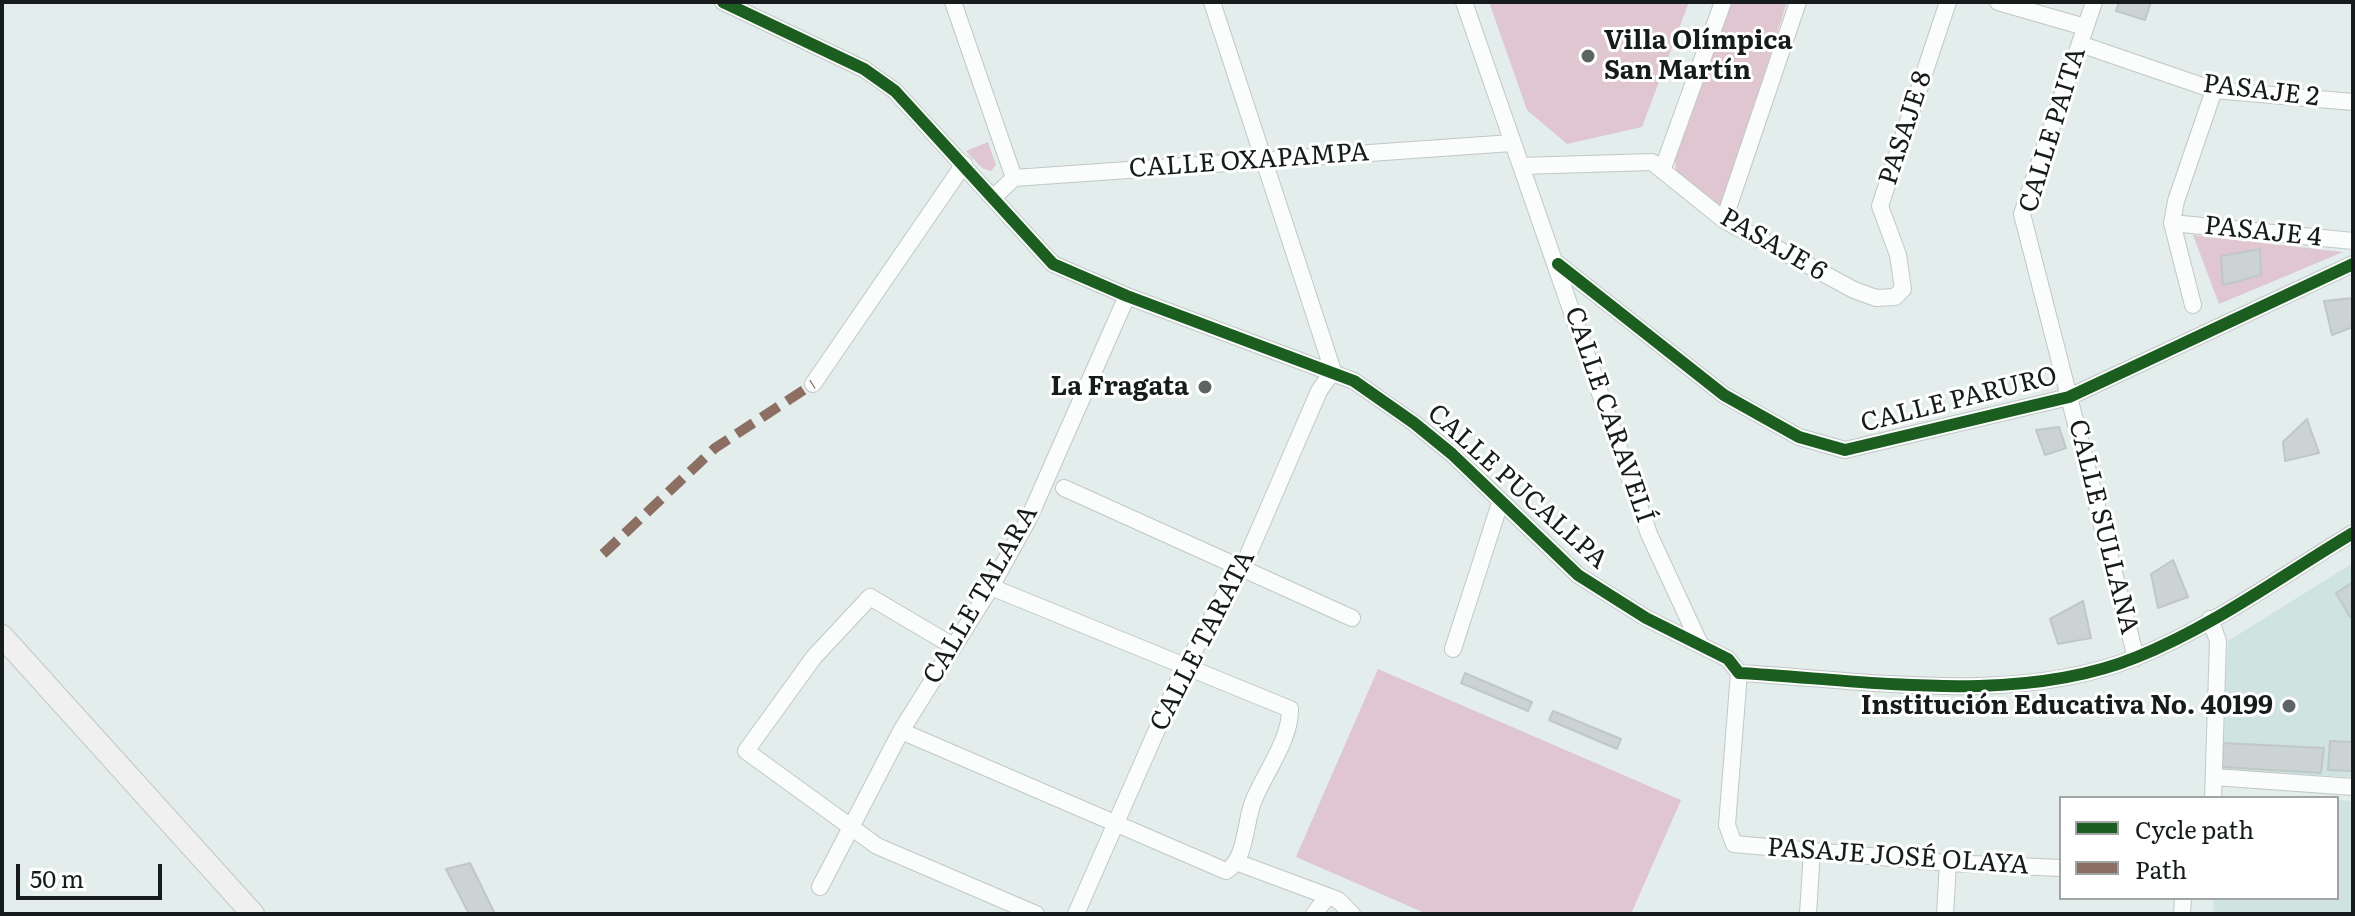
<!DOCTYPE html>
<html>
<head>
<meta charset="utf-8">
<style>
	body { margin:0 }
	#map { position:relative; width:2355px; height:916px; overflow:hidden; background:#e2edec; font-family:Literata,serif }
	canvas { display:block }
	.frame { position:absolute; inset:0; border:4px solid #151c1b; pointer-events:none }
	.legend { position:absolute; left:2059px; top:796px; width:280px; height:104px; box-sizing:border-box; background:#fff; border:2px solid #a1a4a4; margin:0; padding:10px 14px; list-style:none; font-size:24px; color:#151c1b }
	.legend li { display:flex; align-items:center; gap:16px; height:40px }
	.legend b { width:40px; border:2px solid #a1a4a4 }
	.scale { position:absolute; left:16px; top:864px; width:146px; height:36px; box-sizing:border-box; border:4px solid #151c1b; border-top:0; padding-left:10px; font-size:24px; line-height:28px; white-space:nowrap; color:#151c1b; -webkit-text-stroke:6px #fff; paint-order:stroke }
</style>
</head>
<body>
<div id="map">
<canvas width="2355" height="916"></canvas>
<div class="frame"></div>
<ul class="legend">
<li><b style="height:10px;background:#1b5e20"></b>Cycle path</li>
<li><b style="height:10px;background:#8d6e63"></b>Path</li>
</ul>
<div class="scale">50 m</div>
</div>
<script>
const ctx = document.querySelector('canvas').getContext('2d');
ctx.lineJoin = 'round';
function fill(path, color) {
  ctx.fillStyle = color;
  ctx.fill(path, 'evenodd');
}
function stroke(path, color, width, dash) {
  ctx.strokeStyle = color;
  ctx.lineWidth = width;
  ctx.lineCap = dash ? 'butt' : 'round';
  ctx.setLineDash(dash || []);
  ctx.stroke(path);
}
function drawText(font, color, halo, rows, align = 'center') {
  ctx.font = font + ' Literata,serif';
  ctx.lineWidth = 6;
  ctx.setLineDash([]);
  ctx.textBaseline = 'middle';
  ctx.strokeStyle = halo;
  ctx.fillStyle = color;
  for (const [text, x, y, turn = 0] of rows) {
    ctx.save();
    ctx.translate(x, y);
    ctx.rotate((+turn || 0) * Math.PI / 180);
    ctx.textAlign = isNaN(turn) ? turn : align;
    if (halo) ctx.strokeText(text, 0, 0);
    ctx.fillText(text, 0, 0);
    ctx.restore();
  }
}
fill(new Path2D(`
	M 2353,563 L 2353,777 L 2220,771 L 2228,641 Z
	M 2337,800 L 2353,801 L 2353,914 L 2213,914 L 2214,898 L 2337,898 Z`), '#cfe3e1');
fill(new Path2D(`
	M 1489,2 L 1689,2 L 1642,127 L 1567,144 L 1527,110 Z
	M 1729,2 L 1787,2 L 1722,209 L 1676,172 L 1675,157 Z
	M 988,142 L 996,165 L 991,171 L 982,168 L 966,151 Z
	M 2193,235 L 2343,252 L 2219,304 Z
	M 1378,669 L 1681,800 L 1631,914 L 1427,914 L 1296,857 Z`), '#e0c6d1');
const building = new Path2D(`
	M 2119,2 L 2151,2 L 2145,20 L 2116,11 Z
	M 2260,249 L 2261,275 L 2223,285 L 2221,256 Z
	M 2353,298 L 2353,327 L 2332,335 L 2324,301 Z
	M 2307,419 L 2319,453 L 2285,461 L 2283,442 Z
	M 2059,427 L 2066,448 L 2045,455 L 2036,430 Z
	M 2173,560 L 2188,597 L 2158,608 L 2151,574 Z
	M 2353,582 L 2353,615 L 2350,617 L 2336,593 Z
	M 2083,601 L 2091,638 L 2058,644 L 2050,619 Z
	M 1465,673 L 1532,702 L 1528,711 L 1461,683 Z
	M 1553,711 L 1621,739 L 1617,749 L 1549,720 Z
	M 2330,741 L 2353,742 L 2353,771 L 2328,770 Z
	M 2223,743 L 2324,748 L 2321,773 L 2222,767 Z
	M 470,863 L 495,914 L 469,914 L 446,869 Z`);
fill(building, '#cbd3d3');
stroke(building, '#c0c8c7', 2);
const street = new Path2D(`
	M 723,2 L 864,69 L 895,91 L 1053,264 L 1127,296 L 1354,381 L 1414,423 L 1452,454 L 1578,575 L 1646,618 L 1728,659 L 1739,673 C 1865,680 2017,706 2137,657 C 2212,627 2283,575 2353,533
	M 953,2 L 1014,178
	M 1212,2 L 1333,371
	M 1464,2 L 1649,534 L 1699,642
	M 1998,2 L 2085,27
	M 2094,2 L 2022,214 L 2136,658
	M 2080,44 L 2214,90 L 2353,102
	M 1521,166 L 1652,162 L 1724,220 L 1854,290 L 1876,298 L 1895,297 L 1903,289 L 1898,255 L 1880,206 L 1948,2
	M 1663,168 L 1723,2
	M 994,197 L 1014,178 L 1512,143
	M 1724,220 L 1798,2
	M 2172,223 L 2353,241
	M 1558,264 L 1724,395 L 1799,437 L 1845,450 L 2069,397 L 2353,264
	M 2193,305 L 2172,223 L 2176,201 L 2214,90
	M 813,384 L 964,164
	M 1064,488 L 1352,618
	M 2210,619 L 2218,641 L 2213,798
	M 953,646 L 870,597 L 814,657 L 746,751 L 877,846 L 1036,914
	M 1453,649 L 1500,503
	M 1739,673 L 1727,825 L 1734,844 L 1948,863 L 2061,868
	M 901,731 L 1226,871 C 1246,861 1245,822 1253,802 C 1264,774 1291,739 1290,709 L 991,587
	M 2214,777 L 2353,787
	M 1236,862 L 1338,900 L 1352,914
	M 820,887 L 901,731 L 991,587 L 1029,518 L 1127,296
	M 1076,914 L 1180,677 L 1239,567 L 1245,562 L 1319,391 L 1333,371
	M 1314,914 L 1328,896
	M 1808,914 L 1812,850
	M 1945,914 L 1948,863
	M 2182,914 L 2183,898`);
const secondary = new Path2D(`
	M 2,636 L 253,914`);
stroke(street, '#c0c8c6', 18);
stroke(secondary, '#c0c8c6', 24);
stroke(street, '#fbfcfc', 16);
stroke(secondary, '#f1f0f1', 22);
stroke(new Path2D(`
	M 603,554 L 715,448 L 813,384`), '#8d6e63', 10, [20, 10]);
stroke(new Path2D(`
	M 723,2 L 864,69 L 895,91 L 1053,264 L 1127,296 L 1354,381 L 1414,423 L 1452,454 L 1578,575 L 1646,618 L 1728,659 L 1739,673 C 1865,680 2017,706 2137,657 C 2212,627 2283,575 2353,533
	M 1558,264 L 1724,395 L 1799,437 L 1845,450 L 2069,397 L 2353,264`), '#1b5e20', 12);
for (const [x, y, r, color] of [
	[1588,56,8,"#5d6564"],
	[1205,387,8,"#5d6564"],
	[2289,706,8,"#5d6564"]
]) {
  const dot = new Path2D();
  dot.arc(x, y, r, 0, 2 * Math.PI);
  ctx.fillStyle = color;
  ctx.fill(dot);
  stroke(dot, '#fff', 3);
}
drawText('bold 26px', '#151c1b', '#fff', [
	["Villa Olímpica",1604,41,"left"],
	["San Martín",1604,71,"left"],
	["La Fragata",1189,387],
	["Institución Educativa No. 40199",2273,706]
], 'right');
drawText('26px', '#151c1b', '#fff', [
	["PASAJE 2",2261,91,7],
	["PASAJE 8",1906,128,-72],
	["CALLE PAITA",2053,130,-73],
	["CALLE OXAPAMPA",1249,161,-4],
	["PASAJE 4",2263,232,6],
	["PASAJE 6",1773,245,30],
	["CALLE PARURO",1959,400,-14],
	["CALLE CARAVELÍ",1609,415,71],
	["CALLE PUCALLPA",1517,487,42],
	["CALLE SULLANA",2103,527,76],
	["CALLE TALARA",981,595,-60],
	["CALLE TARATA",1203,641,-63],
	["PASAJE JOSÉ OLAYA",1898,857,4]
]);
</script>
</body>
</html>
